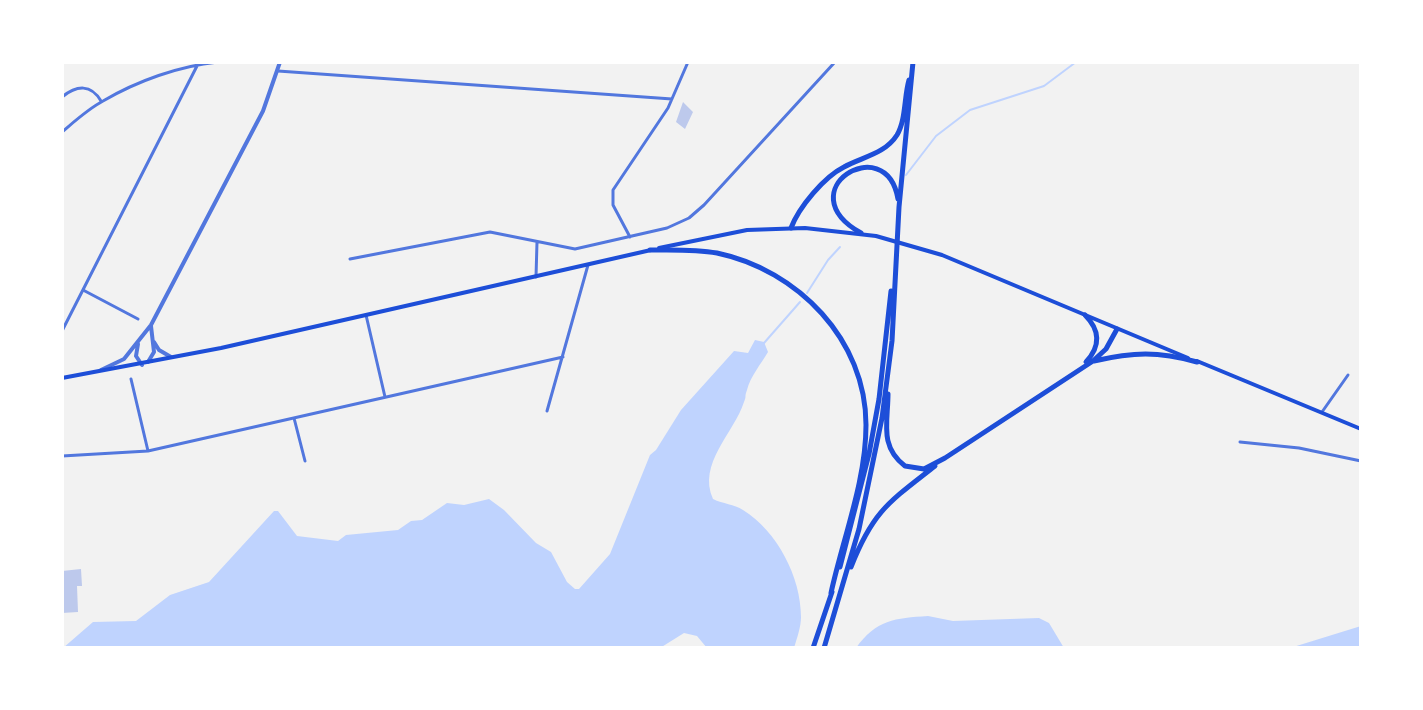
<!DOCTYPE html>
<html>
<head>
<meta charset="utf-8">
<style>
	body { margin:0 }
	#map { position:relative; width:1423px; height:710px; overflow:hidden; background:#f2f2f2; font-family:Inter,sans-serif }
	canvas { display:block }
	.frame { position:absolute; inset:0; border:64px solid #fff; pointer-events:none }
</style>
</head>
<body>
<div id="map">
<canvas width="1423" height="710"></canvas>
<div class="frame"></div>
</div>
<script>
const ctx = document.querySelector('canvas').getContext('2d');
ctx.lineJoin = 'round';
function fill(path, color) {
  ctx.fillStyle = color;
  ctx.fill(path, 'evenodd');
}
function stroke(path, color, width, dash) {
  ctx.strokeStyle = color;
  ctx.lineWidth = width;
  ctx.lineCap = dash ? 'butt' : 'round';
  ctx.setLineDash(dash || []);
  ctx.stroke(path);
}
fill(new Path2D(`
	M 755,340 L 764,342 L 768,352 C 761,364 750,377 747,390 C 744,398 747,395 744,402 C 734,433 697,464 713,499 C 723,504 734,504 743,510 C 777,531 801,577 801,617 C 801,627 797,638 794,648 L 707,648 L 697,636 L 684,633 L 660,648 L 63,648 L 93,622 L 136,621 L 170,595 L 209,582 L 274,511 L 278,511 L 297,536 L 338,541 L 346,535 L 398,530 L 411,521 L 422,520 L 447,503 L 464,505 L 489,499 L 504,510 L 536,543 L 551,552 L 567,582 L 575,589 L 579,589 L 610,554 L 650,455 L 656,450 L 681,410 L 734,351 L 748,353 Z
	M 928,616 L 953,621 L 1039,618 L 1049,623 L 1064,648 L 856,648 C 876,620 895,618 928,616 Z
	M 1361,626 L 1361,648 L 1290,648 Z`), '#bfd3fe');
stroke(new Path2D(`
	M 906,175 L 936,136 L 970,110 L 1044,86 L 1076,62
	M 807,293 L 828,260 L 840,247
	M 764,343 L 800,302`), '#bfd3fe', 2);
fill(new Path2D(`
	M 683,102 L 693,112 L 685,129 L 676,122 Z
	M 81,569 L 82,586 L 77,586 L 78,612 L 62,613 L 62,571 Z`), '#bdc9ec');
stroke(new Path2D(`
	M 278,71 L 672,99
	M 62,97 C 77,85 91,84 101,101
	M 62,132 C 75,121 88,109 103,101 C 137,81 179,66 218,62
	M 630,237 L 613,205 L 613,190 L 668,108 L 688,62
	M 350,259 L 490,232 L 575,249 L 667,228 L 689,218 L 704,205 L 835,62
	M 536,277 L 537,242
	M 83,290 L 138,319
	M 366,315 L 385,397
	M 62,331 L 198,64
	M 131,379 L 148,451
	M 547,411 L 588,265
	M 1322,412 L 1348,375
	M 294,418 L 305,461
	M 1240,442 L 1299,448 L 1361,461
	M 62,456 L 148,451 L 563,357`), '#5277de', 3);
stroke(new Path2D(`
	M 154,342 L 159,350 L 171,357
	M 138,344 L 136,356 L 142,365
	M 148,362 L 154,352 L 151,326
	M 101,370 L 124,359 L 151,325 L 263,111 L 280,62`), '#5277de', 4);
stroke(new Path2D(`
	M 659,248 L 747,230 L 805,228 L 876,236 L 942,255 L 1188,358
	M 1197,361 L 1361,429
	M 62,378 L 221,348 L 651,250`), '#1d4ed8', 4);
stroke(new Path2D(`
	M 791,228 C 799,207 824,177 844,167 C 862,157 885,154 897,135 C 906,120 904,97 909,80
	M 861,233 C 786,191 886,129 898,199
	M 650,250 C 672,250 695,249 717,253 C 798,270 866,340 866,425 C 866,481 843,538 831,593
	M 1085,315 C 1100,330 1101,346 1086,362
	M 1094,361 C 1133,352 1158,351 1197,362
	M 888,394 C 888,422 879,446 905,466 L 924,469 L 945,458 L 1093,361 L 1106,349 L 1117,329
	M 840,567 L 869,454 L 879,399 L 891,291
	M 851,567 C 873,511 889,502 935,466
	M 813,648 L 832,592
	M 824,648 L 859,529 L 882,418 L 892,341 L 899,207 L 913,62`), '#1d4ed8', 5);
</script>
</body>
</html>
